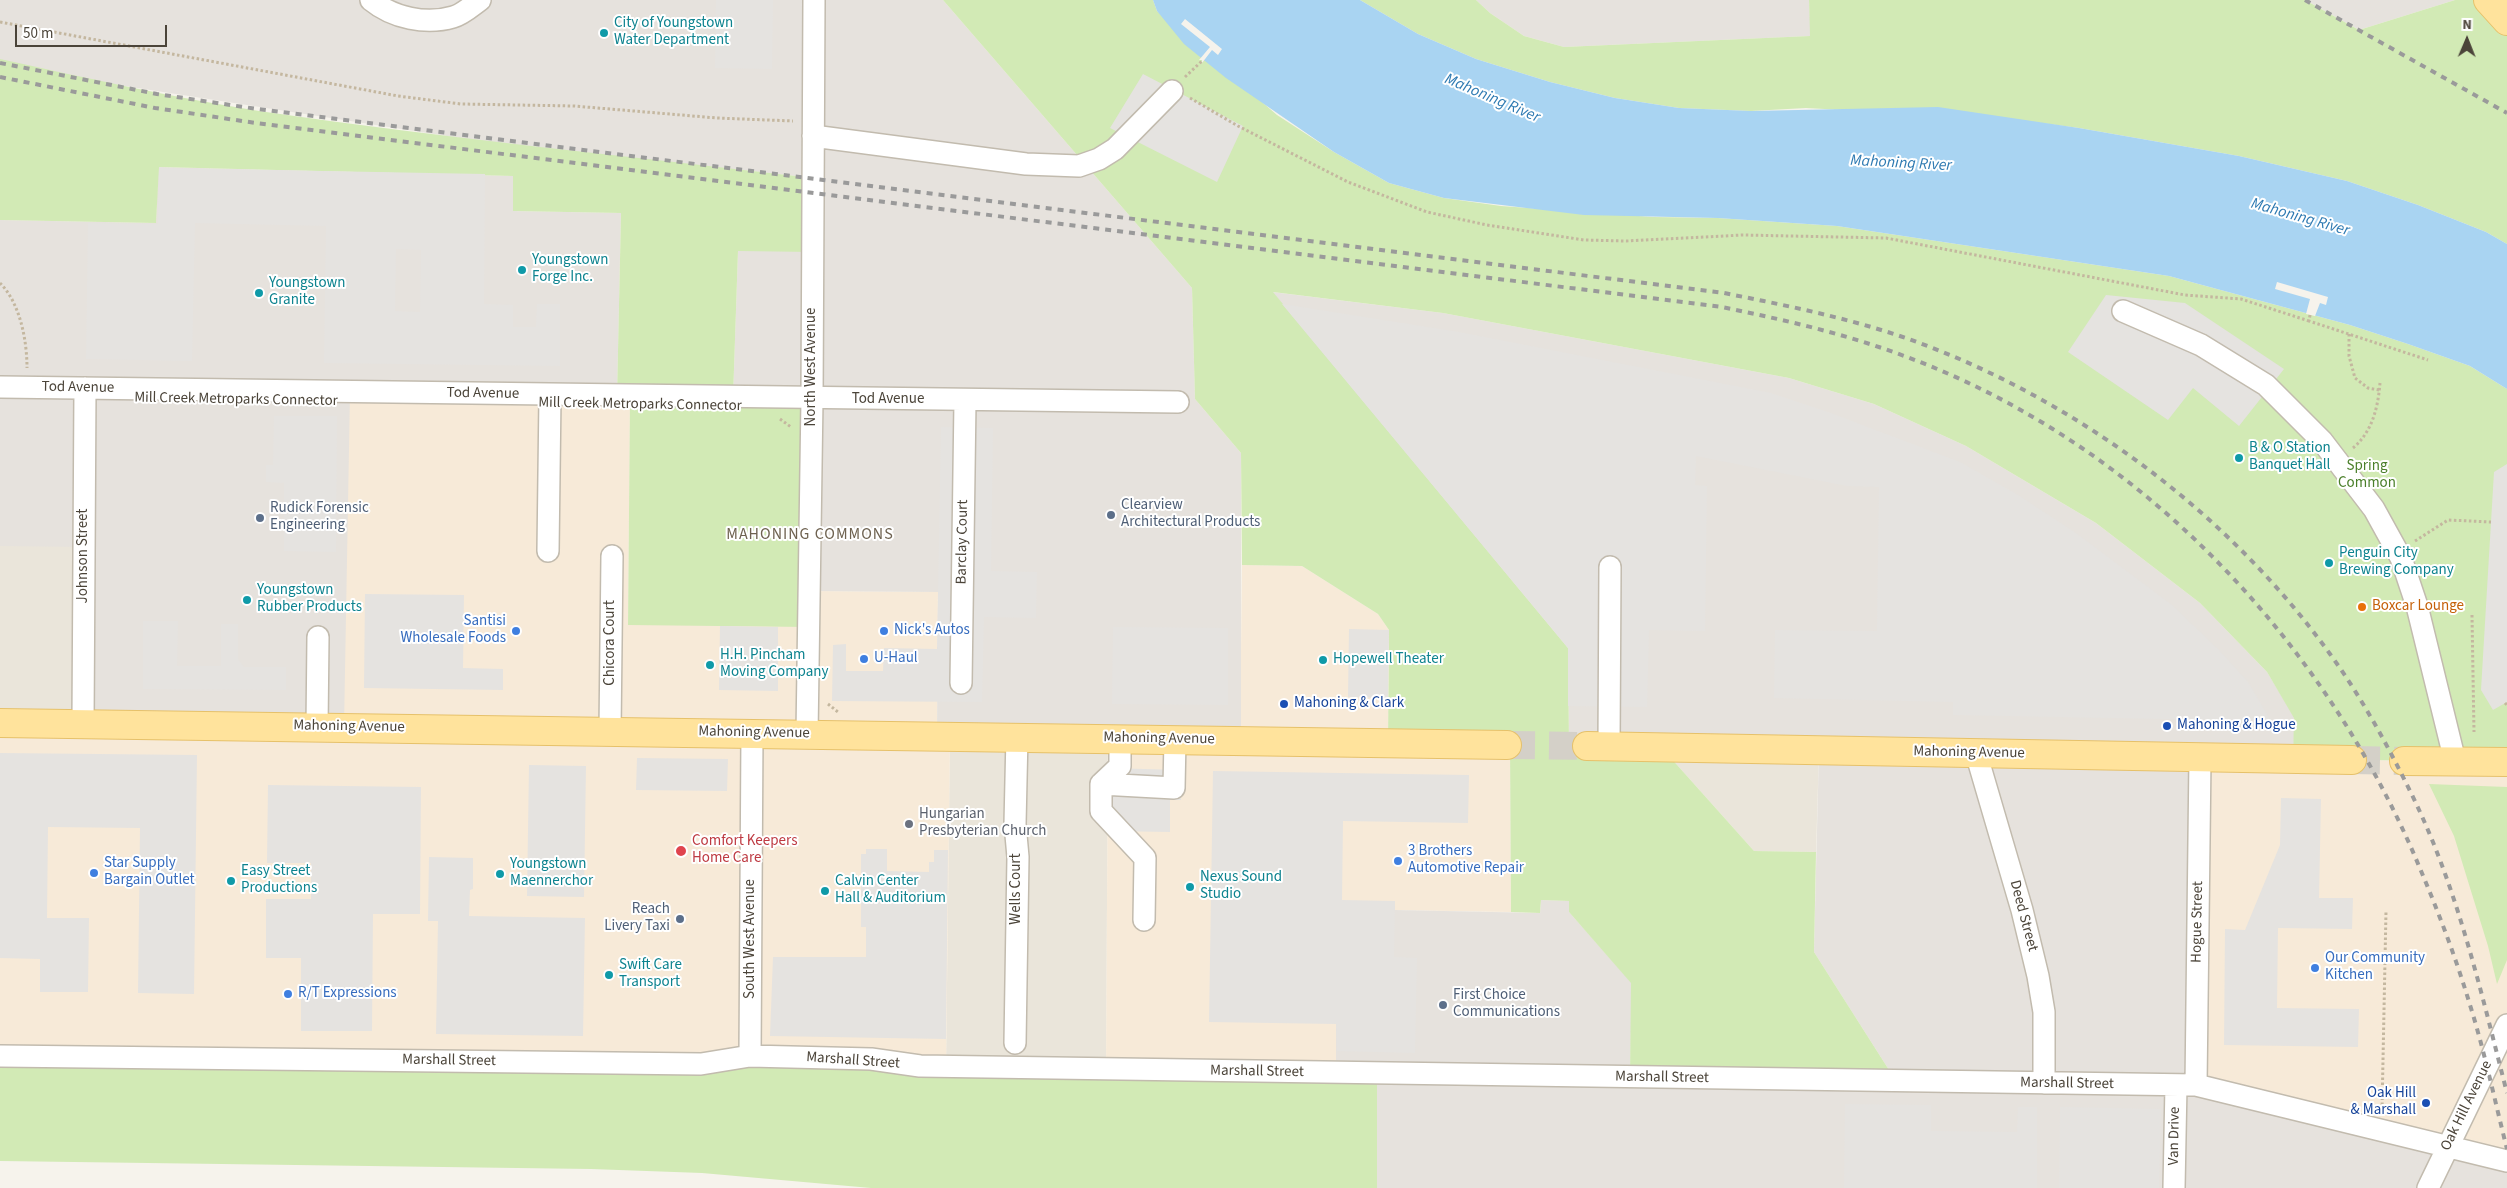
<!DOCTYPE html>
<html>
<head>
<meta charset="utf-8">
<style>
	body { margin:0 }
	#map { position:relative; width:2507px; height:1188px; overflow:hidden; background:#f6f3ec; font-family:"Source Sans 3",sans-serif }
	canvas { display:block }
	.north { position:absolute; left:2442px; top:15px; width:50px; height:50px; -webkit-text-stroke:4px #fff; paint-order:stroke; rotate:1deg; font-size:14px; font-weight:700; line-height:20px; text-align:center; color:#4b4439 }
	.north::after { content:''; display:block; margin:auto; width:18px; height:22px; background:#4b4439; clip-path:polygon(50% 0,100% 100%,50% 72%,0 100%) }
	.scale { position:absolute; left:15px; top:25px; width:152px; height:22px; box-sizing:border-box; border:2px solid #4b4439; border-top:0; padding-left:6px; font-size:15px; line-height:18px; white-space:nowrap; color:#4b4439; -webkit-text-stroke:4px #fff; paint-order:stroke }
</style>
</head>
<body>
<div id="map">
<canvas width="2507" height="1188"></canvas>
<div class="north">N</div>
<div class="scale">50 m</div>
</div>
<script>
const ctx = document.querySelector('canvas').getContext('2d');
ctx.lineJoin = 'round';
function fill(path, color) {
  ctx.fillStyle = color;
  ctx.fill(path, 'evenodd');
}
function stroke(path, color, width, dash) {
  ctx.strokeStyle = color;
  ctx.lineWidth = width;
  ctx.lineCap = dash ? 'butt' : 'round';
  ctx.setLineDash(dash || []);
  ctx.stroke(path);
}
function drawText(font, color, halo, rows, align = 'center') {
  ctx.font = font + ' "Source Sans 3",sans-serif';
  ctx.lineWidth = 4;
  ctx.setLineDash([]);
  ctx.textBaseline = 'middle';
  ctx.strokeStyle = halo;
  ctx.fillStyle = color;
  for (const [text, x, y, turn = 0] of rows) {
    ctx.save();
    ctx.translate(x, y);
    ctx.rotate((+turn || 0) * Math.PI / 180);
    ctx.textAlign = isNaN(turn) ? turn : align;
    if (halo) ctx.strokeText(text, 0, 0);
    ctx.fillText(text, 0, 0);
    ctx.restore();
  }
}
fill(new Path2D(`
	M 0,546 L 84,546 L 83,723 L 0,723 Z
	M 950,736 L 1108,738 L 1106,1070 L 946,1067 Z
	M 1661,747 L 1819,750 L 1816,852 L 1754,851 Z`), '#eae5da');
fill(new Path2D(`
	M 350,392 L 630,397 L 628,625 L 809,591 L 938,592 L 937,735 L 950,736 L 946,1067 L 0,1056 L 0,723 L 83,723 Z
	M 1242,565 L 1302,566 L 1378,614 L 1389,630 L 1388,742 L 1510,745 L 1511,912 L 1394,910 L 1395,901 L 1336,1024 L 1336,1074 L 1106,1070 L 1108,738 L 1240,740 Z
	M 2200,758 L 2507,762 L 2507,1161 L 2196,1085 Z`), '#f7ead8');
fill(new Path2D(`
	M 0,0 L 943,0 L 1192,288 L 1195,399 L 1241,453 L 1241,740 L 937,735 L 938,592 L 809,591 L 733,398 L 738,251 L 813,178 L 479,141 L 60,76 L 0,61 Z
	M 1476,0 L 1809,0 L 1811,36 L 1564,47 L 1524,36 L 1490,13 Z
	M 2305,0 L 2455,0 L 2359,30 Z
	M 158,167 L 513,176 L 513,211 L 621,213 L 617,396 L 350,393 L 344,727 L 83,723 L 84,547 L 0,546 L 0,220 L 156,223 Z
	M 1272,292 L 1443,313 L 1789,378 L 1874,404 L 1966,446 L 2096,523 L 2200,603 L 2267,672 L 2295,718 L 2293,759 L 2201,758 L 2196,1085 L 2507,1161 L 2507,1188 L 1377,1188 L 1377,1075 L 1336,1074 L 1336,1024 L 1395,901 L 1395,910 L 1540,913 L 1541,900 L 1569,901 L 1569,912 L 1632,983 L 1630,1078 L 1896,1081 L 1814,952 L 1819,750 L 1569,746 L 1568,648 Z`), '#e6e2dd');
fill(new Path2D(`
	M 943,0 L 1153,0 L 1157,11 L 1277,115 L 1334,152 L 1389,183 L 1444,198 L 1501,206 L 1653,217 L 1718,218 L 1837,226 L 2169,276 L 2350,325 L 2408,344 L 2470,366 L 2507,389 L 2507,762 L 2293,759 L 2294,718 L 2267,672 L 2200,603 L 2096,523 L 1966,446 L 1874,404 L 1789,378 L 1443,313 L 1273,292 L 1568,648 L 1569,746 L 1661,747 L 1754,851 L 1816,852 L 1814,952 L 1896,1081 L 1630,1078 L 1631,983 L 1569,912 L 1569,901 L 1541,900 L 1540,913 L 1511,912 L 1510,745 L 1388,743 L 1389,630 L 1378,614 L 1302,566 L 1242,565 L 1241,453 L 1195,399 L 1192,288 Z
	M 1360,0 L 1476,0 L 1490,13 L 1524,36 L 1564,47 L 1810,36 L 1809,0 L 2305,0 L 2359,30 L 2455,0 L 2488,0 L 2507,21 L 2507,244 L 2486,232 L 2418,205 L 2347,181 L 2239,156 L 2079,128 L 2011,119 L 1806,108 L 1751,111 L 1679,108 L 1615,98 L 1550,82 L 1476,59 L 1418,34 Z
	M 0,59 C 86,78 172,97 259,111 C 443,138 628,156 813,178 L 813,252 L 738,251 L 733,398 L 812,399 L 809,627 L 628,625 L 630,397 L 617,396 L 621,213 L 513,211 L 513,176 L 159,167 L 156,223 L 0,220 Z
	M 2429,784 L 2507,787 L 2507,960 L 2497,984 L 2488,946 L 2454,836 Z
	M 0,1056 L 1377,1074 L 1377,1188 L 871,1188 L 702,1173 L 591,1169 L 0,1161 Z`), '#d2eab5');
fill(new Path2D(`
	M 716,0 L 773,0 L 772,69 L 715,68 Z
	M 1143,74 L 1243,126 L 1217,182 L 1110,128 Z
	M 159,168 L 485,174 L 484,304 L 513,305 L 513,327 L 536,327 L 537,304 L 560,304 L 560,366 L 324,363 L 326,226 L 195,223 L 192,361 L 86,359 L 88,223 L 158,224 ZM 396,249 L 421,250 L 420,312 L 395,311 Z
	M 2106,295 L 2185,303 L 2284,369 L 2239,426 L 2193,388 L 2168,420 L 2068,352 Z
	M 1282,304 L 1459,332 L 1771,393 L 1828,412 L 1960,462 L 2018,495 L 2076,533 L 2172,605 L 2219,650 L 2248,682 L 2271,721 L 1953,715 L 1953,702 L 1774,698 L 1775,630 L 1877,631 L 1879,487 L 1847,486 L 1696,456 L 1695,485 L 1707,486 L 1705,631 L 1649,630 L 1647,707 L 1568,706 L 1568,648 Z
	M 274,416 L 337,416 L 336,552 L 284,551 L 284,483 L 266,482 L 266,465 L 273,465 Z
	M 941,427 L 993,428 L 991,571 L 1037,572 L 1036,618 L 984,617 L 982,702 L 832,701 L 833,645 L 846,644 L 846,671 L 883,671 L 884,648 L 937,649 Z
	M 2507,464 L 2507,702 L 2493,710 L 2481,690 L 2494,472 Z
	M 365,594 L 464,595 L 463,668 L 503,669 L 503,690 L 364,688 Z
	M 143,621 L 178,621 L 177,666 L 221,666 L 221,624 L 238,624 L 238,659 L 244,667 L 286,667 L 286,690 L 143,689 Z
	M 720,626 L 778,627 L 778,691 L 719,690 Z
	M 1113,627 L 1228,628 L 1228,705 L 1112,704 Z
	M 1349,629 L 1389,630 L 1388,698 L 1348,697 Z
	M 0,753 L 197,755 L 194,994 L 138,993 L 140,828 L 48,827 L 47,918 L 89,918 L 88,992 L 40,992 L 40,959 L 0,958 Z
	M 637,758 L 728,759 L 727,791 L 636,790 Z
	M 529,765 L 586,766 L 584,897 L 527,896 Z
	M 1108,768 L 1181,770 L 1181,800 L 1170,800 L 1170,832 L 1107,831 Z
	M 1213,771 L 1469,775 L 1468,823 L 1343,821 L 1342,900 L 1395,901 L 1394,957 L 1417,958 L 1415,1053 L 1337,1051 L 1336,1024 L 1209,1022 Z
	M 268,785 L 421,787 L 420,914 L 373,914 L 372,1031 L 301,1031 L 301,958 L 266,958 L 266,899 L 311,899 L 311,863 L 267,863 Z
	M 2281,798 L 2321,799 L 2319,898 L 2353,898 L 2352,929 L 2278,928 L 2277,1008 L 2359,1009 L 2358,1047 L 2224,1045 L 2225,929 L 2245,930 L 2280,845 Z
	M 866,849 L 887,849 L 887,871 L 929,872 L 929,862 L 934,862 L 934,850 L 948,850 L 946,1039 L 770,1036 L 773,957 L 866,957 L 866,927 L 861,927 L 861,854 L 866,854 Z
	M 429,857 L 473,858 L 473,889 L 470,890 L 469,916 L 585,918 L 583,1036 L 436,1034 L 438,921 L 428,921 Z
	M 1845,1104 L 1931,1105 L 1931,1131 L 2017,1132 L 2018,1107 L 2037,1107 L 2037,1188 L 1844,1188 Z
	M 2060,1107 L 2161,1109 L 2159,1188 L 2059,1188 Z`), '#e5e3e0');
fill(new Path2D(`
	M 1153,0 L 1360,0 L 1418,34 L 1476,59 L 1550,82 L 1615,98 L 1679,108 L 1751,111 L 1938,107 L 2079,128 L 2239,156 L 2347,181 L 2418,205 L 2486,232 L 2507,244 L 2507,389 L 2470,366 L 2408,344 L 2350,325 L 2169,276 L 1837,226 L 1718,218 L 1584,215 L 1444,198 L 1389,183 L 1334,152 L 1226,78 L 1184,44 L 1157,11 Z`), '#a9d4f2');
fill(new Path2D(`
	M 1185,19 L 1222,49 L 1218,55 L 1212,50 L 1202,63 L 1202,60 L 1199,60 L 1210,47 L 1181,24 Z
	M 2277,282 L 2328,297 L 2326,305 L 2320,303 L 2315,316 L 2306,314 L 2310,299 L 2275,289 Z`), '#f6f3ec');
stroke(new Path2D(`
	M 1507,745 L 1587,746
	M 2352,760 L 2404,761`), '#d4d0c8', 28, [28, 14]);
const minor = new Path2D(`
	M 371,0 C 393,18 426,25 453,17 C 462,15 473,5 480,0
	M 813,136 L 1026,164 L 1079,166 L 1099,159 L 1115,149 L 1172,91
	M 2123,311 L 2201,345 L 2266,385 L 2322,441 L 2374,509 L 2401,558 L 2417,606 L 2455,761
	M 0,387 L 1178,402
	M 548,551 L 550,396
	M 961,683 L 965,401
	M 83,723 L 85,388
	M 317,727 L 318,637
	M 610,731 L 612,556
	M 807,734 L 812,399 L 814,0
	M 1120,738 L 1120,766 L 1101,784 L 1174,788 L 1175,739
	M 1609,746 L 1610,567
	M 1976,753 L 2022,910 L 2038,976 L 2044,1012 L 2044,1083
	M 1101,784 L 1101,811 L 1145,858 L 1144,920
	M 1015,1043 L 1018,857 L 1015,824 L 1017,736
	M 0,1056 L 701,1064 L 750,1056 L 871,1059 L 920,1066 L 2196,1085 L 2507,1161
	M 750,1056 L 752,733
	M 2196,1085 L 2200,758
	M 2174,1188 L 2176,1085
	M 2428,1188 L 2507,1025`);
const major = new Path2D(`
	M 2488,0 L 2507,21
	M 0,723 L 1507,745
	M 1587,746 L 2352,760
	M 2404,761 L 2507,762`);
stroke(minor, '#c2bbae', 24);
stroke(major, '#e6c16a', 30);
stroke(new Path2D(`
	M 0,22 L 398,96 L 461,104 L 574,106 L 717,118 L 793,121
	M 1185,77 L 1203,60
	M 1190,98 L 1238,126 L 1348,182 L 1427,212 L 1487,225 L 1584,240 L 1626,241 L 1743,235 L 1886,238 L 2185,295 L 2241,299 L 2309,321
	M 0,283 C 20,303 27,340 27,368
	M 2310,315 L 2309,321 L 2428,360
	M 2349,334 L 2349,356 L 2355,378 L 2368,388 L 2379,390
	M 780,419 L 791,427
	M 2353,448 C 2372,432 2378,408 2380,383
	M 2415,541 L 2448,520 L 2491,522
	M 2472,615 L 2474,732
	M 2505,703 L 2507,705
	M 828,704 L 838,712
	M 2382,1110 L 2386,911`), '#c4b79f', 3, [2.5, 2.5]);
stroke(minor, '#fff', 21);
stroke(major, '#ffe39c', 28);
stroke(new Path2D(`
	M 2305,0 L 2507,113
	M 0,63 L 157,94 L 257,109 L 1724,293 C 1789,306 1854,319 1917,342 C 2079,402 2229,514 2330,654 C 2362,698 2388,746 2412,795 C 2458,889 2481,992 2507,1093
	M 0,77 L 155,108 L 256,123 L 1722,307 C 1785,320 1846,334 1907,357 C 2140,444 2324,639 2419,866 C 2438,911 2456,958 2470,1005 C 2485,1053 2495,1102 2507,1149`), '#9a9a9a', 4, [6, 6]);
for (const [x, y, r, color] of [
	[604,33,5,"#0f9aa8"],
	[522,270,5,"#0f9aa8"],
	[259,293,5,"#0f9aa8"],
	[2239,458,5,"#0f9aa8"],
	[1111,515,5,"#5c6f8a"],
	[260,518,5,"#5c6f8a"],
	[2329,563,5,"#0f9aa8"],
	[247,600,5,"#0f9aa8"],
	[2362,607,5,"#e8710a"],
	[516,631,5,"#3f7fe0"],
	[884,631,5,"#3f7fe0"],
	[864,659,5,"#3f7fe0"],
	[1323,660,5,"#0f9aa8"],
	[710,665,5,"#0f9aa8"],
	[1284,704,5,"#1a4fb4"],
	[2167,726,5,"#1a4fb4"],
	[909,824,5,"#6b7280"],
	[681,851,6,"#e0444e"],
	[1398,861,5,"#3f7fe0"],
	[94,873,5,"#3f7fe0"],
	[500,874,5,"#0f9aa8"],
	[231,881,5,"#0f9aa8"],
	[1190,887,5,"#0f9aa8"],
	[825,891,5,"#0f9aa8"],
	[680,919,5,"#5c6f8a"],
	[2315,968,5,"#3f7fe0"],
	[609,975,5,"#0f9aa8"],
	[288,994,5,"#3f7fe0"],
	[1443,1005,5,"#5c6f8a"],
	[2426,1103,5,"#1a4fb4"]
]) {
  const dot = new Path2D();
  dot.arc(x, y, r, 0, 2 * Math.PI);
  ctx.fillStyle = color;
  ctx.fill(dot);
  stroke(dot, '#fff', 2);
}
drawText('15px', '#0d838f', '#fff', [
	["City of Youngstown",614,24],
	["Water Department",614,41],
	["Youngstown",532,261],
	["Forge Inc.",532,278],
	["Youngstown",269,284],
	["Granite",269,301],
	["B & O Station",2249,449],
	["Banquet Hall",2249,466],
	["Penguin City",2339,554],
	["Brewing Company",2339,571],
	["Youngstown",257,591],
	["Rubber Products",257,608],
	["H.H. Pincham",720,656],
	["Moving Company",720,673],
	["Hopewell Theater",1333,660],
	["Youngstown",510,865],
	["Maennerchor",510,882],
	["Easy Street",241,872],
	["Productions",241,889],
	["Nexus Sound",1200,878],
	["Studio",1200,895],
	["Calvin Center",835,882],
	["Hall & Auditorium",835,899],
	["Swift Care",619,966],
	["Transport",619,983]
], 'left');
drawText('15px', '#4b4439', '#fff', [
	["North West Avenue",812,367,-90],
	["Tod Avenue",78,388,1],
	["Tod Avenue",483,394,1],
	["Mill Creek Metroparks Connector",236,400,1],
	["Tod Avenue",888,400],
	["Mill Creek Metroparks Connector",640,405,1],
	["Barclay Court",963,542,-89],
	["Johnson Street",84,556,-90],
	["Chicora Court",611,643,-90],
	["Mahoning Avenue",349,727,1],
	["Mahoning Avenue",754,733,1],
	["Mahoning Avenue",1159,739,1],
	["Mahoning Avenue",1969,753,1],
	["Wells Court",1017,889,-90],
	["Deed Street",2023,916,75],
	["Hogue Street",2198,922,-89],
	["South West Avenue",751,939,-90],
	["Marshall Street",449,1061,1],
	["Marshall Street",853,1061,4],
	["Marshall Street",1257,1072,1],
	["Marshall Street",1662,1078,1],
	["Marshall Street",2067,1084,1],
	["Oak Hill Avenue",2467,1106,-64],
	["Van Drive",2175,1136,-89]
]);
drawText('15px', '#4a7f2a', '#fff', [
	["Spring",2367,467],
	["Common",2367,484]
]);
drawText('15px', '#4e5e75', '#fff', [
	["Clearview",1121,506],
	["Architectural Products",1121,523],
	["Rudick Forensic",270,509],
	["Engineering",270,526],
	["Reach",670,910,"right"],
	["Livery Taxi",670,927,"right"],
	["First Choice",1453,996],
	["Communications",1453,1013]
], 'left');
drawText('15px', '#c56008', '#fff', [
	["Boxcar Lounge",2372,607]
], 'left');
drawText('15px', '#366cbe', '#fff', [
	["Santisi",506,622,"right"],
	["Wholesale Foods",506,639,"right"],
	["Nick's Autos",894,631],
	["U-Haul",874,659],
	["3 Brothers",1408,852],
	["Automotive Repair",1408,869],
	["Star Supply",104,864],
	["Bargain Outlet",104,881],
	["Our Community",2325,959],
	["Kitchen",2325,976],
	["R/T Expressions",298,994]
], 'left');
drawText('15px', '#164399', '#fff', [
	["Mahoning & Clark",1294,704],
	["Mahoning & Hogue",2177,726],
	["Oak Hill",2416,1094,"right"],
	["& Marshall",2416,1111,"right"]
], 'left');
drawText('15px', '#5b616d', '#fff', [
	["Hungarian",919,815],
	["Presbyterian Church",919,832]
], 'left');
drawText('15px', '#be3a42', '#fff', [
	["Comfort Keepers",692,842],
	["Home Care",692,859]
], 'left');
drawText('italic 16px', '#2e7ab2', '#fff', [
	["Mahoning River",1492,99,23],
	["Mahoning River",1901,164,3],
	["Mahoning River",2300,218,16]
]);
ctx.letterSpacing = '1px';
drawText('16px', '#6e6250', '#fff', [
	["MAHONING COMMONS",810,535]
]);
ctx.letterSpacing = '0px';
</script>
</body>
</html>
